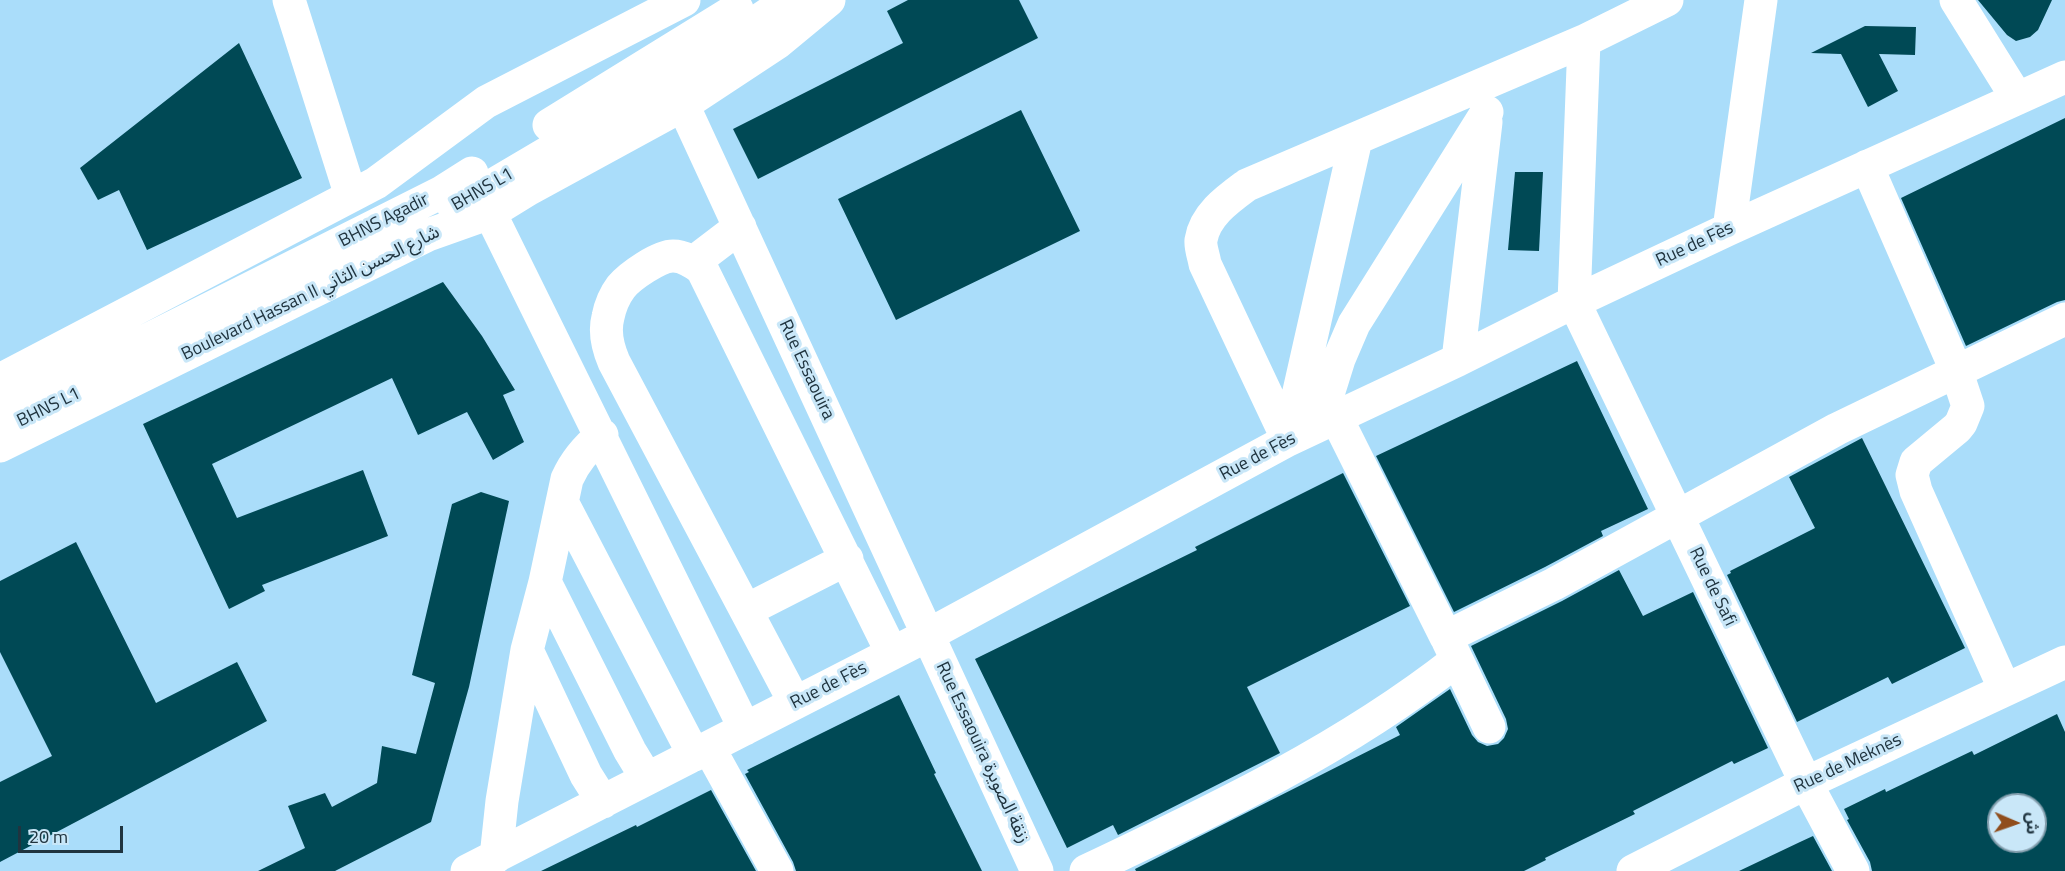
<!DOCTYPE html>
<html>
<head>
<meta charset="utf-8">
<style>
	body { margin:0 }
	#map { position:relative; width:2065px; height:871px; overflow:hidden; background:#aaddfa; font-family:"Titillium Web","Noto Sans Arabic",sans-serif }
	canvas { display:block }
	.north { position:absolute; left:1987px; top:793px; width:60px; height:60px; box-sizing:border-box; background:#c9e7f8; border:2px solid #859fae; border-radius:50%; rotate:92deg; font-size:16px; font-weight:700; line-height:24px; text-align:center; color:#20343f }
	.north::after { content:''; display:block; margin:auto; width:21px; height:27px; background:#904d1c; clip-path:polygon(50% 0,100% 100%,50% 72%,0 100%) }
	.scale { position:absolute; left:18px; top:826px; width:105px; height:27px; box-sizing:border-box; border:3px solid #20343f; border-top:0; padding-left:8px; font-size:18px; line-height:21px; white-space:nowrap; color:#20343f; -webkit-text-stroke:4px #c9e7f8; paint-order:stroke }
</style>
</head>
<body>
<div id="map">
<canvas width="2065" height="871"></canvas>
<div class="north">ش</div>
<div class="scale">20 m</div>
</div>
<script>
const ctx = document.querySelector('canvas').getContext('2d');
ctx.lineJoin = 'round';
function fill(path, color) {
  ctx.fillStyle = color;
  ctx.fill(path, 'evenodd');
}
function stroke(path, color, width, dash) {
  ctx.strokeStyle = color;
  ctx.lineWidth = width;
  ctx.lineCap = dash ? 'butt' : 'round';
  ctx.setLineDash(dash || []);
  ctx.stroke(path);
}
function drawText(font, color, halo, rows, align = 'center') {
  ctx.font = font + ' "Titillium Web","Noto Sans Arabic",sans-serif';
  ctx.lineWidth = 6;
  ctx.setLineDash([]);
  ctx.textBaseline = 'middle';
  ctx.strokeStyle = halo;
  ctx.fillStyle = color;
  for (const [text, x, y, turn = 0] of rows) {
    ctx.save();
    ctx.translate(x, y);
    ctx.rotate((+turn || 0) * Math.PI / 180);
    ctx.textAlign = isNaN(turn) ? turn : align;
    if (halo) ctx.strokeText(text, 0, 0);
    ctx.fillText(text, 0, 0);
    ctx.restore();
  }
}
fill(new Path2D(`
	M 908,0 L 1019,0 L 1038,38 L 758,179 L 733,129 L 903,43 L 887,11 Z
	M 1978,0 L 2052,0 L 2038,30 L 2030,37 L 2016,41 L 2007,35 Z
	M 1865,26 L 1916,27 L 1915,55 L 1879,54 L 1898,91 L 1868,107 L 1841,54 L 1811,53 Z
	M 239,43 L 302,178 L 147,250 L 119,190 L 98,200 L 80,168 Z
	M 1021,110 L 1080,231 L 896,320 L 838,199 Z
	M 2065,118 L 2065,300 L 2057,302 L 1966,346 L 1901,198 Z
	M 1515,172 L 1543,172 L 1539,251 L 1508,250 Z
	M 443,282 L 482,336 L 515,390 L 503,395 L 524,442 L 493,460 L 467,412 L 418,435 L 392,378 L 212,464 L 237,518 L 363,470 L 388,536 L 262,585 L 265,591 L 229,609 L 143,424 Z
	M 1577,361 L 1648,509 L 1601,531 L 1603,536 L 1545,567 L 1454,612 L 1376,456 Z
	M 1862,438 L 1965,648 L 1892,684 L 1888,677 L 1797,722 L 1727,575 L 1731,573 L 1730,571 L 1815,528 L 1789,477 Z
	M 1343,473 L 1410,606 L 1247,687 L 1280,753 L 1118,835 L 1113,825 L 1067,848 L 975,659 L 1197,550 L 1195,547 Z
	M 481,492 L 509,501 L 469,687 L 431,822 L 335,871 L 258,871 L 305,848 L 288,806 L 325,793 L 332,807 L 377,783 L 382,746 L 416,754 L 435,683 L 412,675 L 452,504 Z
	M 76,542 L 156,703 L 237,662 L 267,721 L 0,862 L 0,782 L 52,756 L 0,652 L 0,581 Z
	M 1619,570 L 1643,616 L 1693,592 L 1768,748 L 1734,764 L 1732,761 L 1633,811 L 1635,814 L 1545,858 L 1546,860 L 1524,871 L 1136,871 L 1135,869 L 1400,735 L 1396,727 L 1450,689 L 1472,735 L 1478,742 L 1487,746 L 1498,744 L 1504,738 L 1508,729 L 1506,719 L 1471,646 L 1562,601 Z
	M 899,695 L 936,773 L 934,774 L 982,871 L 796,871 L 793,862 L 745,774 L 749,772 L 747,770 Z
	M 2057,714 L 2065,732 L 2065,871 L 1872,871 L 1870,862 L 1847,820 L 1849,819 L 1844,809 L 1885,789 L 1886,792 L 1972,751 L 1974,755 ZM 1999,805 L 2035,805 L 2035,841 L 1999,841 Z
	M 711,790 L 756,871 L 541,871 L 636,825 L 637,827 Z
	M 1813,836 L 1832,871 L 1739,871 L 1800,842 Z`), '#004955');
stroke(new Path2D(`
	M 289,0 L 351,196
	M 1956,0 L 2017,98
	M 1584,41 L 1574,302 L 1806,783 L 1853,871
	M 683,105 L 1037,871
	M 549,125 L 737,9
	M 1867,166 L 1956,370 L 1968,406 L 1961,423 L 1957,428 L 1916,462 L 1912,475 L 1916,491 L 2005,690
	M 454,208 L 664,84 L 789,0
	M 490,213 L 745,729
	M 1729,229 L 1761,0
	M 694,262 L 740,227
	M 1458,360 L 1486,122
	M 0,380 L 376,183 L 486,102 L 684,0
	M 0,414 L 442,192 L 472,173
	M 1336,417 L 1446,637 L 1554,584 L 1837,429 L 2065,319
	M 1318,426 L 1339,359 L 1354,324 L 1487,112
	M 1288,440 L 1205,264 C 1204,257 1200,247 1201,240 C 1205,215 1228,199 1247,185 L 1584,41 L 1667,0
	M 1288,440 L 1356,139
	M 0,446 L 428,235 L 490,213 L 529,189 L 683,105 L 777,43 L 829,0
	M 562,502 L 694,755
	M 545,582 L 630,751 L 647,779
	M 747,610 L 847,559
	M 1448,641 L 1489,727
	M 527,650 L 586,775 L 603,802
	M 795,703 L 614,362 C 608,348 604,332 608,317 C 610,307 615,295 621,287 C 630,276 659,256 673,256 C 684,256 693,262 702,269 L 892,653
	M 709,748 L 777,871
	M 496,857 L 502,801 L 527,650 L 545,582 L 567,479 C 575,461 586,448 602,435
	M 467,871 L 928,635 L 1288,440 L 1458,360 L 1574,302 L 1729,229 L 2065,77
	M 1086,871 C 1215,810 1344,749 1457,660
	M 1633,871 L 1806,783 L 2065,662`), '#fff', 33);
drawText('18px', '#20343f', '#c9e7f8', [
	["BHNS L1",483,190,-30],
	["BHNS Agadir",384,221,-27],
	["Rue de Fès",1695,245,-25],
	["Boulevard Hassan II شارع الحسن الثاني",311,294,-26],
	["Rue Essaouira",806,370,65],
	["BHNS L1",49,408,-26],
	["Rue de Fès",1258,457,-28],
	["Rue de Safi",1712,587,64],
	["Rue de Fès",829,686,-27],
	["Rue Essaouira زنقة الصويرة",982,753,65],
	["Rue de Meknès",1848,764,-25]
]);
</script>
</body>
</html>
